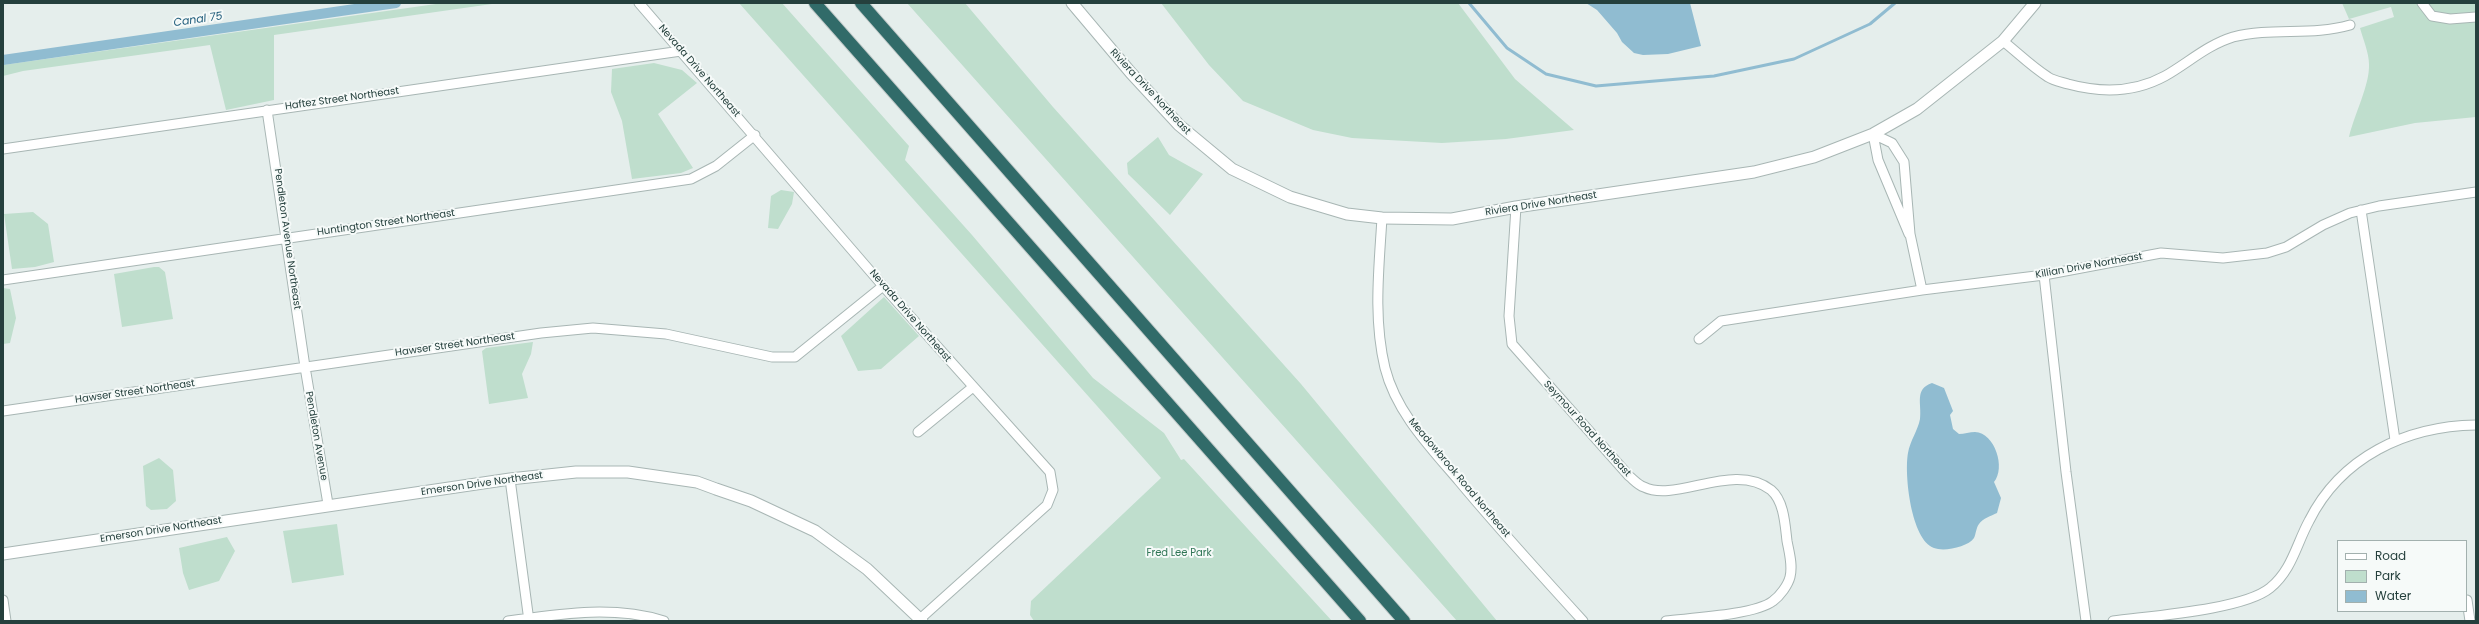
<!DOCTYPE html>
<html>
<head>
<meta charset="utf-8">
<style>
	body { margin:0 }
	#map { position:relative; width:2479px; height:624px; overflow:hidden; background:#e5eeec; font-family:Poppins,sans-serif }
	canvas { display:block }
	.frame { position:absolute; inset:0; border:4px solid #25403d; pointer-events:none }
	.legend { position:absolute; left:2337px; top:540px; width:130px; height:72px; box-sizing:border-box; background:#f6faf9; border:1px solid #a2b0ae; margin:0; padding:5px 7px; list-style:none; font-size:12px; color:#25403d }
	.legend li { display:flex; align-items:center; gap:8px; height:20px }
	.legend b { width:20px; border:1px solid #a2b0ae }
</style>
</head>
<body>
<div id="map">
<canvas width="2479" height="624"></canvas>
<div class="frame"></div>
<ul class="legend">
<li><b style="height:5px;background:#fff"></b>Road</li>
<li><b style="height:11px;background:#bfdecd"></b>Park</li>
<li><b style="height:11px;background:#90bcd1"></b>Water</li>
</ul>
</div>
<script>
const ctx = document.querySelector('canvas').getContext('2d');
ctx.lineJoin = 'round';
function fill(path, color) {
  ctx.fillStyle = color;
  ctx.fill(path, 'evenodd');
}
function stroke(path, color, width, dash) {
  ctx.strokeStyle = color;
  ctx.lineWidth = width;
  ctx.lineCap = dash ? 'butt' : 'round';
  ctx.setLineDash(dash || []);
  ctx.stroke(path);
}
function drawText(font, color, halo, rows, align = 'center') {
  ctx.font = font + ' Poppins,sans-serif';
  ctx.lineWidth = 4;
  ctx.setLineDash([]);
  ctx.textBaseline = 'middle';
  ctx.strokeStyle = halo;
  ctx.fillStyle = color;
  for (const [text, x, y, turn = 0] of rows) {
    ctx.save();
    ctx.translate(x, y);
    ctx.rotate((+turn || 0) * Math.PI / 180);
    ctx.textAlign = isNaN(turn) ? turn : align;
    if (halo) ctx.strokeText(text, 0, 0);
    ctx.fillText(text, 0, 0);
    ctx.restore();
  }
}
fill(new Path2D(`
	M 443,3 L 499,3 L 274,35 L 274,100 L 226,110 L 210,45 L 23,71 L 3,76 L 3,65 Z
	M 739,3 L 782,3 L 909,146 L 905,160 L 972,235 L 1093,378 L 1164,433 L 1181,460 L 1184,459 L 1332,621 L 1034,621 L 1030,615 L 1031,601 L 1161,478 Z
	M 907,3 L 965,3 L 1053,107 L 1301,384 L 1497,621 L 1457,621 Z
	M 1161,3 L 1458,3 L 1515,79 L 1574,130 L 1506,139 L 1442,143 L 1352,138 L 1313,130 L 1243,101 L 1209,65 Z
	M 2342,3 L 2476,3 L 2476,117 L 2415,123 L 2349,137 C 2354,115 2370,85 2369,64 C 2369,53 2363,39 2360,28 L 2394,17 L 2391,7 L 2349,19 Z
	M 654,63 L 682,70 L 697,83 L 658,114 L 693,168 L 681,173 L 632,179 L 622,121 L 611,92 L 612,69 Z
	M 1158,137 L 1169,155 L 1203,174 L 1170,215 L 1128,174 L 1127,163 Z
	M 781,190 L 794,192 L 792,204 L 778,229 L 768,228 L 771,196 Z
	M 33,212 L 48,224 L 54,262 L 35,267 L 12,269 L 4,214 Z
	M 154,267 L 159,267 L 165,272 L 173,319 L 122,327 L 114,274 Z
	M 3,288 L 10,289 L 16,318 L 10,343 L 3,344 Z
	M 884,297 L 919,336 L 881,369 L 858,371 L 841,336 Z
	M 533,342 L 531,354 L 522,374 L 528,398 L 489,404 L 482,351 L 486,348 Z
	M 159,458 L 173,470 L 176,501 L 167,509 L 151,510 L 146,506 L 143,466 Z
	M 337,524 L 344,575 L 292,583 L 283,531 Z
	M 227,537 L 235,551 L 219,581 L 189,590 L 183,573 L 179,548 Z`), '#bfdecd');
fill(new Path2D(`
	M 1586,3 L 1690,3 L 1701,46 L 1668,54 L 1643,55 L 1634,53 L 1622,42 L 1617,33 L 1597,10 Z
	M 1932,383 L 1944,388 L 1953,411 L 1950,415 L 1953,429 L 1959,434 C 1964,434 1970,432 1975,432 C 1995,433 2006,468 1994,482 L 2001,498 L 1997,513 C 1991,516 1983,518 1979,524 C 1976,528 1976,534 1974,538 C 1968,547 1944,552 1934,548 C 1911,540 1904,474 1908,453 C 1910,441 1918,430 1920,419 C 1922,404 1914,389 1932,383 Z`), '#90bcd1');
stroke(new Path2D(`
	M 1469,3 L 1507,48 L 1546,74 L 1596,86 L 1714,76 L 1794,59 L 1870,24 L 1895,3`), '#90bcd1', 3);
stroke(new Path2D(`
	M 3,60 L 396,3`), '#90bcd1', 10);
const minor = new Path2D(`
	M 639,3 L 883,286 L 1050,472 L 1053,490 L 1047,505 L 920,619
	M 2422,3 L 2432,16 L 2450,19 L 2476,17
	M 2003,41 C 2018,53 2032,67 2048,77 C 2054,81 2062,82 2068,84 C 2101,93 2134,93 2165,76 C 2188,63 2207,45 2233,37 C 2272,27 2312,36 2350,25
	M 267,110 L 305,367 L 328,504
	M 1873,134 L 1892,143 L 1904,162 L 1910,234 L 1922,290
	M 1873,134 L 1878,160 L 1909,234
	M 3,149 L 681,51
	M 1516,207 L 1509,316 L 1512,344 L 1629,476 C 1634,480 1638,485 1644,487 C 1676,503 1734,461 1771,490 C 1784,501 1785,524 1787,541 C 1789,552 1793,565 1790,577 C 1788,585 1780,596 1773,601 C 1755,615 1690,618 1666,621
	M 2361,210 L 2395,440
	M 1382,218 C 1379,268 1373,318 1385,368 C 1396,412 1430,447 1459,481 C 1499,529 1541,575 1583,621
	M 2044,275 L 2066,472 L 2086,621
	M 3,280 L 691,179 L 716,166 L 755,135
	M 1699,339 L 1721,321 L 1922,290 L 2044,275 L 2161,253 L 2223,258 L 2267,253 L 2286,247 L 2323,225 L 2350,213 L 2379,206 L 2476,192
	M 3,411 L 541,333 L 593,328 L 666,334 L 772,357 L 795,357 L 883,286
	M 918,432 L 973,387
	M 510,479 L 529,621
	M 3,600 L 6,621
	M 2467,600 L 2470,621
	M 508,621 C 559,614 613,605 664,621
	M 2113,621 C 2150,616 2243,610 2270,588 C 2292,570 2296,545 2309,521 C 2341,457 2406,426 2476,425`);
const tertiary = new Path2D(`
	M 1072,3 L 1131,73 L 1179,125 L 1232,169 L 1290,197 L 1347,214 L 1382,218 L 1452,219 L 1516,207 L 1754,172 L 1814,157 L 1873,134 L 1917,109 L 2003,41 L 2035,3
	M 3,554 L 510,479 L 576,472 L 628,472 L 697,482 L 716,489 L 751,501 L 815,531 L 867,569 L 922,621`);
const motorway = new Path2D(`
	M 815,3 L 1360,621
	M 861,3 L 1404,621`);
stroke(minor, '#a8b6b4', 11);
stroke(tertiary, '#a8b6b4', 13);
stroke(motorway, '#c2cac9', 14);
stroke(minor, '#fff', 9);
stroke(tertiary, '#fff', 11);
stroke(motorway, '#316b69', 12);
drawText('10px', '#25403d', '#f6faf9', [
	["Nevada Drive Northeast",699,71,49],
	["Riviera Drive Northeast",1150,92,47],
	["Haftez Street Northeast",342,99,-8],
	["Riviera Drive Northeast",1541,204,-9],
	["Huntington Street Northeast",386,223,-8],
	["Pendleton Avenue Northeast",287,239,82],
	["Killian Drive Northeast",2089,266,-10],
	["Nevada Drive Northeast",910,316,49],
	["Hawser Street Northeast",455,345,-8],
	["Hawser Street Northeast",135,392,-8],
	["Seymour Road Northeast",1587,429,48],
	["Pendleton Avenue",316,436,80],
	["Meadowbrook Road Northeast",1459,478,50],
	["Emerson Drive Northeast",482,484,-8],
	["Emerson Drive Northeast",161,530,-9]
]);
drawText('10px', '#307656', '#f6faf9', [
	["Fred Lee Park",1179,553]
]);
drawText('italic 11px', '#205d7b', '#f6faf9', [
	["Canal 75",198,20,-8]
]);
</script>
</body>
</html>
